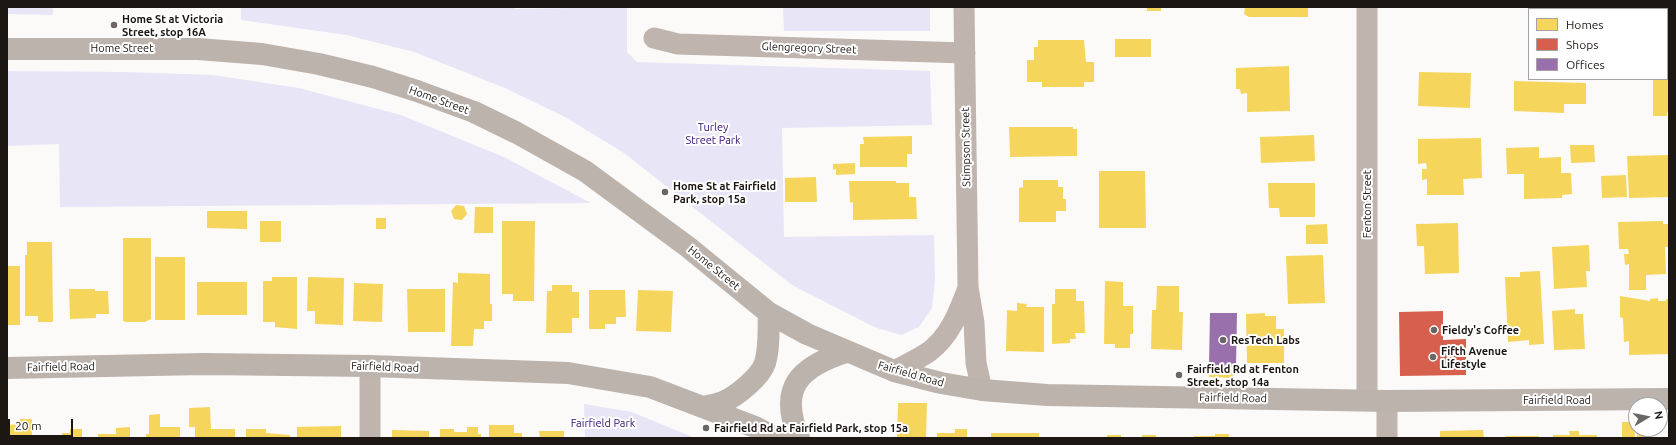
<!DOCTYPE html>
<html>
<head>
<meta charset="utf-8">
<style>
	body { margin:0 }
	#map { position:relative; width:1676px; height:445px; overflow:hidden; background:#fcfaf9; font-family:Ubuntu,sans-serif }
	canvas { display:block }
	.frame { position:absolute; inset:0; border:8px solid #1d1714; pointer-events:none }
	.legend { position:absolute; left:1528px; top:8px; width:140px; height:72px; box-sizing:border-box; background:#fff; border:1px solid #a5a2a1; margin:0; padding:5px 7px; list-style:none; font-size:12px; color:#1d1714 }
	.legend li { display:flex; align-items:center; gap:8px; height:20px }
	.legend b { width:20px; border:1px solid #a5a2a1 }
	.north { position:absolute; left:1628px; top:397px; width:40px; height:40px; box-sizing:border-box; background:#fff; border:1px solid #a5a2a1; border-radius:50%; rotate:80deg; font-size:11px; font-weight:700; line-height:16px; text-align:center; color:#1d1714 }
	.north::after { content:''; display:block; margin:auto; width:14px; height:18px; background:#6b6664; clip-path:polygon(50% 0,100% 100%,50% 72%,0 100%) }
	.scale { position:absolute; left:8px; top:419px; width:65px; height:18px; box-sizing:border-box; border:2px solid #1d1714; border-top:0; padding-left:5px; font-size:12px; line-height:14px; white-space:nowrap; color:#1d1714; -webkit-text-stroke:3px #fff; paint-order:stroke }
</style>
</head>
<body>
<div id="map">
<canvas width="1676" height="445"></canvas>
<div class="frame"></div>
<ul class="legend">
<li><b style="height:11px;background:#f6d55c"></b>Homes</li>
<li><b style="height:11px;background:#d6604d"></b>Shops</li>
<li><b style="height:11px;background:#9970ab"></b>Offices</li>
</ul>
<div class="north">N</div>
<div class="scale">20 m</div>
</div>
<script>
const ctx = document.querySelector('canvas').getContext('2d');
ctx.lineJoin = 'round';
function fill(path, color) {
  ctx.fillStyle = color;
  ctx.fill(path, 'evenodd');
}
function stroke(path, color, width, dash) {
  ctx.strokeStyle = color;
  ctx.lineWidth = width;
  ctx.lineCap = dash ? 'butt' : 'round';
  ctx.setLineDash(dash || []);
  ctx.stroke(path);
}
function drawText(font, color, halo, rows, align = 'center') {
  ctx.font = font + ' Ubuntu,sans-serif';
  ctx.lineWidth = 4;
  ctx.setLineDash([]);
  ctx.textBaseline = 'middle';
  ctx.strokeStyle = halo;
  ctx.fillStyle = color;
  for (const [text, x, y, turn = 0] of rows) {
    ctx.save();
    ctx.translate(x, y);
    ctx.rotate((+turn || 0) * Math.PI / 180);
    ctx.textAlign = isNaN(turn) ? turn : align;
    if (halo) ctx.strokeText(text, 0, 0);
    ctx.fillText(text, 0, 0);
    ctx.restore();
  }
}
fill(new Path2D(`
	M 7,7 L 53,7 L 53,15 L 7,14 Z
	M 241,7 L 515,7 L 515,9 L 627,7 L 627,52 L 637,62 L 930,71 L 932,125 L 782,128 L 784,237 L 934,235 L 935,282 L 932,308 L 919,327 L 901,335 L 874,327 L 792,285 L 624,153 L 565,117 L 505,88 L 414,52 L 346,35 L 241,20 Z
	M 783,7 L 930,7 L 930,31 L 784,31 Z
	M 7,71 L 126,72 L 213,75 L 299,88 L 401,115 L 504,157 L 591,203 L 60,207 L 59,144 L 7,146 Z
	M 584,404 L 632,412 L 695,438 L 585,438 Z`), '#e8e5f7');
fill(new Path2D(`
	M 1147,7 L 1161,7 L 1161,11 L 1147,11 Z
	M 1245,7 L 1308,7 L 1308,17 L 1249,17 L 1244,14 Z
	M 1115,39 L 1151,39 L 1151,57 L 1115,57 Z
	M 1038,40 L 1084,40 L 1086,62 L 1094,62 L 1094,82 L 1084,82 L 1084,87 L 1042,87 L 1042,82 L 1027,82 L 1027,60 L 1034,60 L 1034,47 L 1038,47 Z
	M 1289,66 L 1290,111 L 1247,112 L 1247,93 L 1241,94 L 1240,89 L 1236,89 L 1236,68 Z
	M 1667,70 L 1669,70 L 1669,112 L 1667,112 L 1667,116 L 1653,116 L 1653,79 L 1667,79 Z
	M 1419,72 L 1471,73 L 1470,108 L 1418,106 Z
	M 1514,81 L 1586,83 L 1586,104 L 1564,104 L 1564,113 L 1514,111 Z
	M 1009,127 L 1073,127 L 1073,129 L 1077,129 L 1077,156 L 1010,157 Z
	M 1314,135 L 1315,161 L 1261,163 L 1260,137 Z
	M 912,136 L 912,154 L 907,154 L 907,167 L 860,167 L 860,144 L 864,144 L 863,137 Z
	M 1481,138 L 1482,178 L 1463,179 L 1464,195 L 1427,195 L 1427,179 L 1422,180 L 1422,169 L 1427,169 L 1426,163 L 1418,164 L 1418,139 Z
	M 1570,145 L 1594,145 L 1595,162 L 1571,163 Z
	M 1539,147 L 1539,158 L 1561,157 L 1561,173 L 1571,173 L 1572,194 L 1562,195 L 1562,198 L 1524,199 L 1524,174 L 1507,174 L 1506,148 Z
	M 1669,155 L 1669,197 L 1629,198 L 1627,156 Z
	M 855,163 L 855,174 L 836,175 L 836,169 L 833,170 L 833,164 Z
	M 1099,171 L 1145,171 L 1146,228 L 1099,228 Z
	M 1626,175 L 1627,197 L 1602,198 L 1601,176 Z
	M 816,177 L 817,202 L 785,202 L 785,178 Z
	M 1023,180 L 1058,180 L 1058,187 L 1063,187 L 1063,199 L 1066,199 L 1066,211 L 1056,211 L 1056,222 L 1019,222 L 1019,188 L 1023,187 Z
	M 849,181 L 896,181 L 896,183 L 909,183 L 909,197 L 916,197 L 917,219 L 853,220 L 853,202 L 850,203 Z
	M 1268,183 L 1315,183 L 1315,217 L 1280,217 L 1279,208 L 1269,208 Z
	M 456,205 L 464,206 L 467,214 L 462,220 L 454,219 L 451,211 Z
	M 475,207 L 493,207 L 493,233 L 474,233 Z
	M 207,211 L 247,211 L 247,229 L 207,228 Z
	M 376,218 L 386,218 L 386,229 L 376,229 Z
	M 260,221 L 281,221 L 281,242 L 260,242 Z
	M 502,221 L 535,221 L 534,301 L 513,301 L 513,294 L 502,294 Z
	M 1663,221 L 1663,224 L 1669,224 L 1669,247 L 1665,247 L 1666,274 L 1646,275 L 1646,290 L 1629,290 L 1629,264 L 1625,265 L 1624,254 L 1629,254 L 1628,249 L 1619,249 L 1618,222 Z
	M 1458,223 L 1459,273 L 1425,274 L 1424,246 L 1417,246 L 1416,224 Z
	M 1327,224 L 1328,244 L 1306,244 L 1306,225 Z
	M 123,238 L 151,238 L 151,319 L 145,322 L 126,322 L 123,321 Z
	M 27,242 L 52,242 L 53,322 L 38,322 L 38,316 L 25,316 L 25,255 L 27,255 Z
	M 1589,245 L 1590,271 L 1586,271 L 1587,287 L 1554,289 L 1552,247 Z
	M 1323,255 L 1325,303 L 1288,304 L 1286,256 Z
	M 155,257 L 185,257 L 185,320 L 155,320 Z
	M 7,266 L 20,266 L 20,325 L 7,325 Z
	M 1540,271 L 1544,344 L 1529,345 L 1529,340 L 1508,342 L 1505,277 L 1520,277 L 1520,272 Z
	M 458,273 L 490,274 L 490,304 L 492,304 L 492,321 L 484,321 L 484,329 L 474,329 L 473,346 L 451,346 L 453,282 L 458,283 Z
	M 272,277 L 297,277 L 297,329 L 275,327 L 275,322 L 263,322 L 263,281 L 272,281 Z
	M 308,277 L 344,278 L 343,325 L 315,324 L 315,311 L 307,311 Z
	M 1105,281 L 1123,282 L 1123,306 L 1133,306 L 1133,334 L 1130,334 L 1130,348 L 1115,348 L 1115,344 L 1104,344 Z
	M 197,282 L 247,282 L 247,315 L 197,315 Z
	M 354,283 L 383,284 L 382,322 L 353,321 Z
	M 552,285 L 572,285 L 572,292 L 579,292 L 579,318 L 572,318 L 572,333 L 546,333 L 547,291 L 552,291 Z
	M 1157,286 L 1179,286 L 1179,312 L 1183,312 L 1182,350 L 1151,349 L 1152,310 L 1156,310 Z
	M 69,289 L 95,289 L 95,291 L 108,291 L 109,314 L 96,314 L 96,318 L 70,319 Z
	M 407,289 L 445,289 L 445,332 L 408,332 Z
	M 1055,289 L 1076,289 L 1076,301 L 1084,301 L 1085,333 L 1075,333 L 1076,339 L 1070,339 L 1070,343 L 1052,344 L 1052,304 L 1055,304 Z
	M 589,290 L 625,290 L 626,317 L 616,317 L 616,324 L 605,324 L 605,329 L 589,329 Z
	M 638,290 L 673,291 L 671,332 L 636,331 Z
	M 1620,296 L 1650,301 L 1650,299 L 1658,298 L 1658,301 L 1666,301 L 1666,299 L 1669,299 L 1669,354 L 1629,355 L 1629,341 L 1624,342 L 1623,318 L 1620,317 Z
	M 1017,303 L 1027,304 L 1026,307 L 1044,307 L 1044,352 L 1006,351 L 1007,310 L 1017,311 Z
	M 1575,309 L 1575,314 L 1583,314 L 1585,349 L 1554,350 L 1552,311 Z
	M 1265,313 L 1265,316 L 1276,316 L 1276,329 L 1284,329 L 1284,363 L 1247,363 L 1246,314 Z
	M 1209,366 L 1233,367 L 1233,378 L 1209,377 Z
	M 898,403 L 927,403 L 926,438 L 897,438 Z
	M 210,407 L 211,429 L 235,429 L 235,438 L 195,438 L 195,427 L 189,427 L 189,408 Z
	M 160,414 L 160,427 L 180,427 L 180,438 L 146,438 L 146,434 L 149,434 L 149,415 Z
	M 20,419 L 32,419 L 32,438 L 7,438 L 7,425 L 20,424 Z
	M 1622,422 L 1634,422 L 1635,438 L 1622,438 Z
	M 489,425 L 514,425 L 514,433 L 522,433 L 522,438 L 489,438 Z
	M 341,426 L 341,438 L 297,438 L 297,427 Z
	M 130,427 L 130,438 L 98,438 L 98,434 L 116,434 L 116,428 Z
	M 467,427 L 478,427 L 478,434 L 481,434 L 481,438 L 440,438 L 440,429 L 454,429 L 454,432 L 467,432 Z
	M 70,429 L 82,429 L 82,438 L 49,438 L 49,435 L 62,435 L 62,433 L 70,433 Z
	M 246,429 L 266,429 L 266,433 L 290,435 L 290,438 L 246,438 Z
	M 955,429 L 967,429 L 967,438 L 937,438 L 937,433 L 955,433 Z
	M 1637,429 L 1648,429 L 1648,438 L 1637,438 Z
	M 392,430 L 429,431 L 429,438 L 392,438 Z
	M 1483,430 L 1484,438 L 1440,438 L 1440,431 Z
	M 539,431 L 564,431 L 564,438 L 540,438 Z
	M 1569,431 L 1579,431 L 1579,435 L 1597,435 L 1597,438 L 1553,438 L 1553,435 L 1570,435 Z
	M 991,433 L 1039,433 L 1039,438 L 991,438 Z
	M 1215,434 L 1229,434 L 1229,438 L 1194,438 L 1194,436 L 1215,436 Z
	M 1107,435 L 1121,435 L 1121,438 L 1107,438 Z
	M 1142,435 L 1156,435 L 1156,438 L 1142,438 Z
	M 1506,436 L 1539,436 L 1539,438 L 1506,438 Z`), '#f6d55c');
fill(new Path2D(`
	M 1443,311 L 1443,340 L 1466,339 L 1466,375 L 1400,376 L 1399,312 Z`), '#d6604d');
fill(new Path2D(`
	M 1210,313 L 1237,313 L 1236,367 L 1209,366 Z`), '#9970ab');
stroke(new Path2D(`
	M 964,7 L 968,287 L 974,323 L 976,363 L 982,390
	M 1367,7 L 1367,400
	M 654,38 L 678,44 L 965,53
	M 370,366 L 370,438
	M 894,371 C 905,365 919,359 930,351 C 951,335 959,311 968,288
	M 1387,401 L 1387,438`), '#bfb4ae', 21);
stroke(new Path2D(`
	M 7,49 L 198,49 L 262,54 L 319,64 L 373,77 L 417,91 L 474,112 L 517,133 L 585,171 L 688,247 L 769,313 L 807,334 L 894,371 L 941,383 L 982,390 L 1047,395 L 1387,401 L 1669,399
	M 7,368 L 203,364 L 370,366 L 568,373 L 650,387 L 755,427 L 776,438
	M 704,407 C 711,405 719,404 725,401 C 738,395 761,376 765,363 C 770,347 768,329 769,313
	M 799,438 C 778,388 799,367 846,352`), '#bdb3ad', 22);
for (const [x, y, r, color] of [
	[114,25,4,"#6b6664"],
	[665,192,4,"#6b6664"],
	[1434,330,4,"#6b6664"],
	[1223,340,4,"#6b6664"],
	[1433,357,4,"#6b6664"],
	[1179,375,4,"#6b6664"],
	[706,428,4,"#6b6664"]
]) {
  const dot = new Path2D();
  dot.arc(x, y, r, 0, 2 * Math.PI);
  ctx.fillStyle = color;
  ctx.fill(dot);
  stroke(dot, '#fff', 1.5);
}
drawText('bold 11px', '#1d1714', '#fff', [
	["Home St at Victoria",122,19],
	["Street, stop 16A",122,32],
	["Home St at Fairfield",673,186],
	["Park, stop 15a",673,199],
	["Fieldy's Coffee",1442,330],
	["ResTech Labs",1231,340],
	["Fifth Avenue",1441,351],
	["Lifestyle",1441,364],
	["Fairfield Rd at Fenton",1187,369],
	["Street, stop 14a",1187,382],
	["Fairfield Rd at Fairfield Park, stop 15a",714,428]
], 'left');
drawText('11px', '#1d1714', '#fff', [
	["Home Street",122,48],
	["Glengregory Street",809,48,2],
	["Home Street",439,100,20],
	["Stimpson Street",966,147,-91],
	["Fenton Street",1367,204,-90],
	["Home Street",714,268,39],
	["Fairfield Road",61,367,-1],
	["Fairfield Road",385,367,2],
	["Fairfield Road",911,374,16],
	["Fairfield Road",1233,398,1],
	["Fairfield Road",1557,400]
]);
drawText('11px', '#320e72', '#fff', [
	["Turley",713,127],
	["Street Park",713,140],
	["Fairfield Park",603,423]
]);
</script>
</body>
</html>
